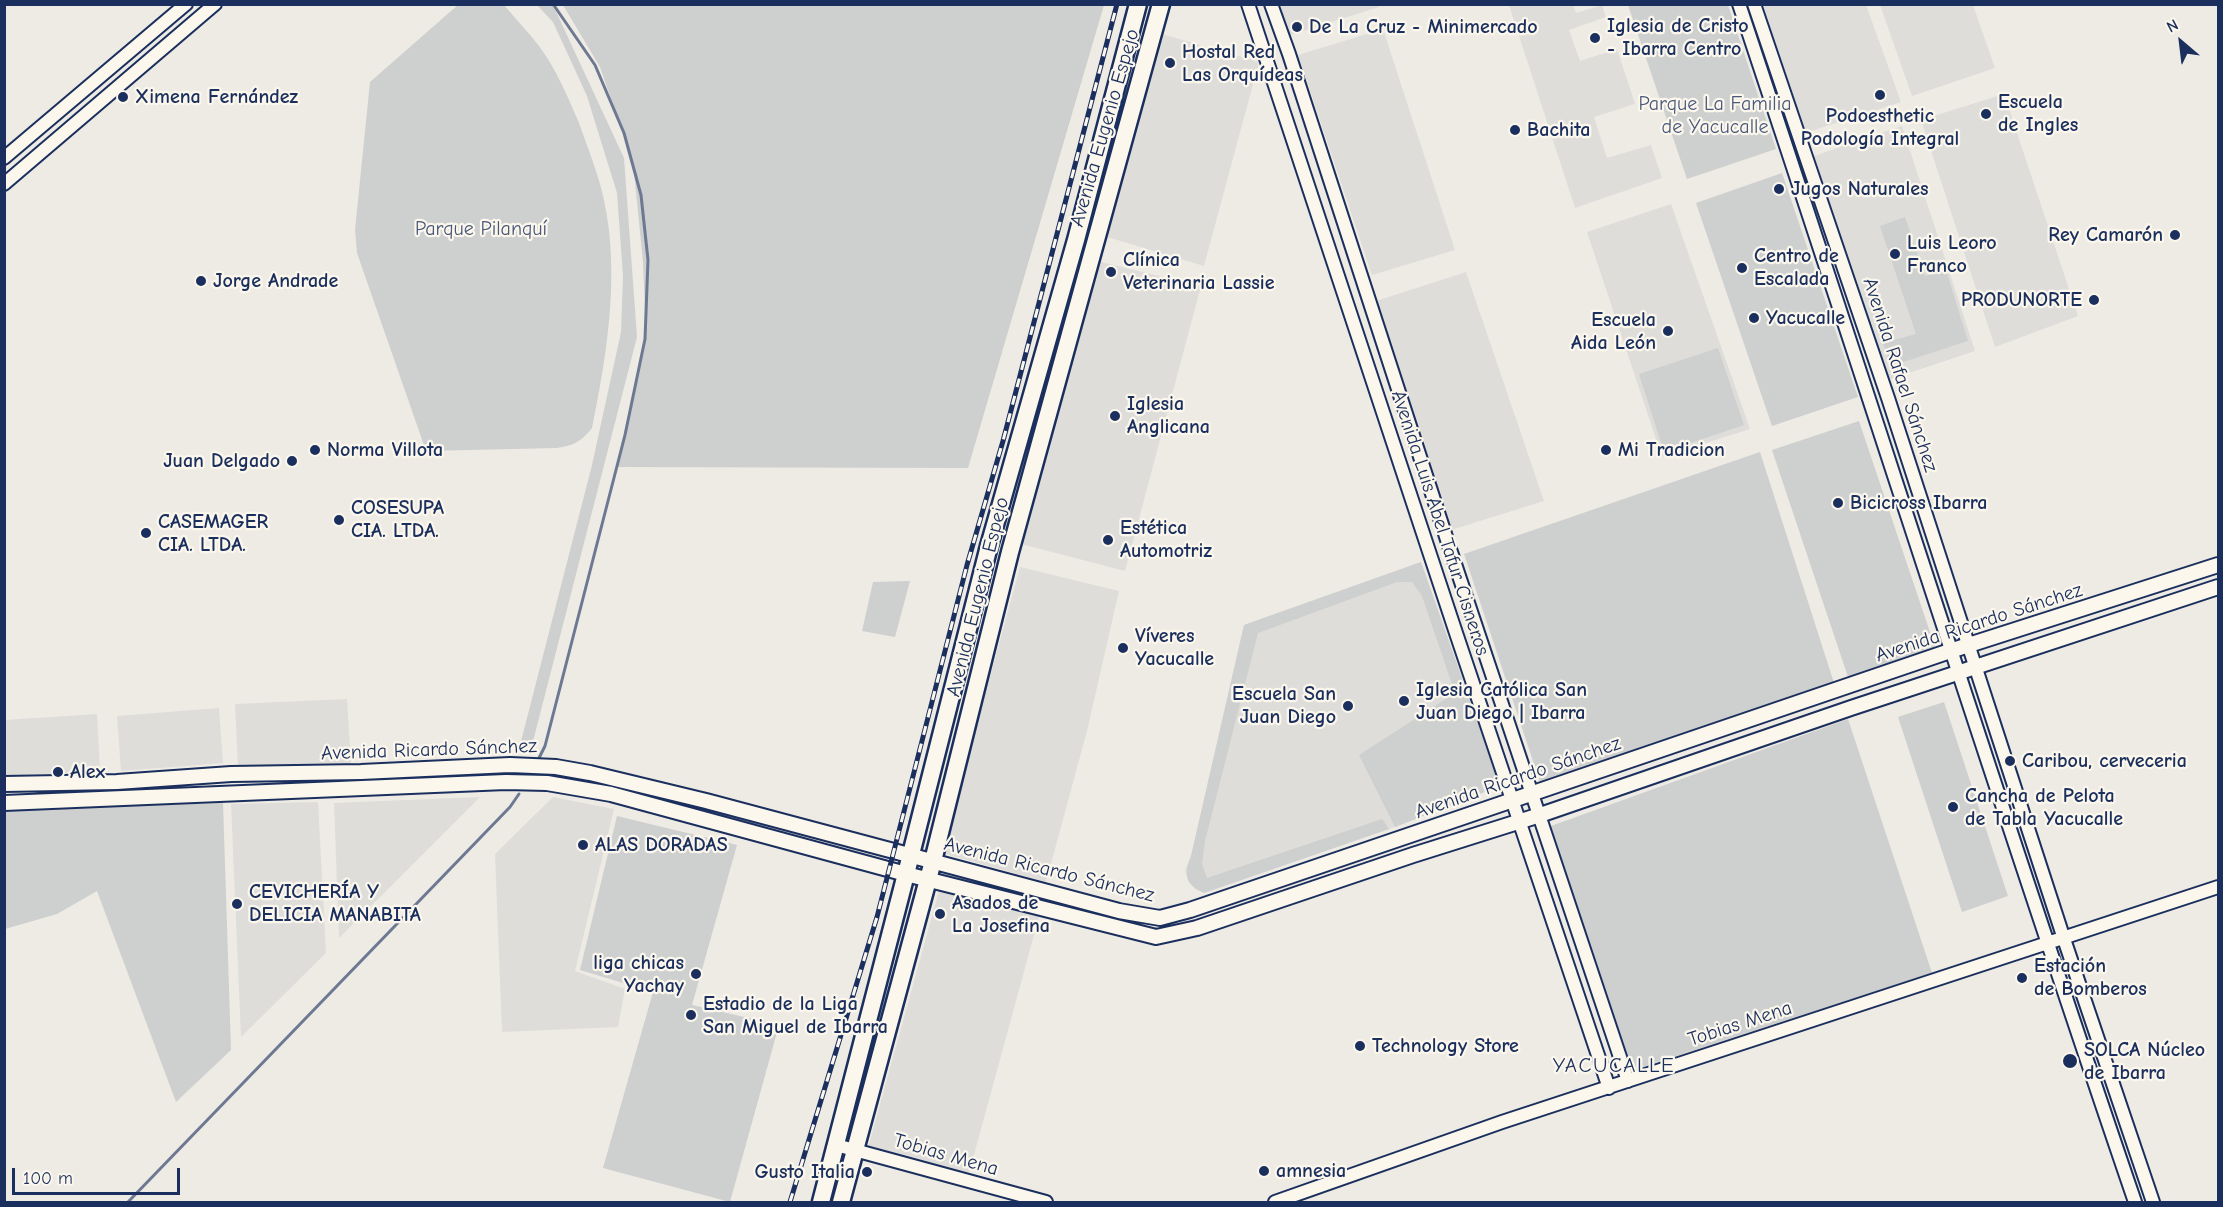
<!DOCTYPE html>
<html>
<head>
<meta charset="utf-8">
<style>
	body { margin:0 }
	#map { position:relative; width:2223px; height:1207px; overflow:hidden; background:#eeebe4; font-family:"Comic Neue",sans-serif }
	canvas { display:block }
	.frame { position:absolute; inset:0; border:6px solid #1b2f5e; pointer-events:none }
	.north { position:absolute; left:2151px; top:12px; width:60px; height:60px; -webkit-text-stroke:4px #fbf7ec; paint-order:stroke; rotate:332deg; font-size:16px; font-weight:700; line-height:24px; text-align:center; color:#1b2f5e }
	.north::after { content:''; display:block; margin:auto; width:21px; height:27px; background:#1b2f5e; clip-path:polygon(50% 0,100% 100%,50% 72%,0 100%) }
	.scale { position:absolute; left:12px; top:1168px; width:168px; height:27px; box-sizing:border-box; border:3px solid #1b2f5e; border-top:0; padding-left:8px; font-size:18px; line-height:21px; white-space:nowrap; color:#1b2f5e; -webkit-text-stroke:4px #fbf7ec; paint-order:stroke }
</style>
</head>
<body>
<div id="map">
<canvas width="2223" height="1207"></canvas>
<div class="frame"></div>
<div class="north">N</div>
<div class="scale">100 m</div>
</div>
<script>
const ctx = document.querySelector('canvas').getContext('2d');
ctx.lineJoin = 'round';
function fill(path, color) {
  ctx.fillStyle = color;
  ctx.fill(path, 'evenodd');
}
function stroke(path, color, width, dash) {
  ctx.strokeStyle = color;
  ctx.lineWidth = width;
  ctx.lineCap = dash ? 'butt' : 'round';
  ctx.setLineDash(dash || []);
  ctx.stroke(path);
}
function drawText(font, color, halo, rows, align = 'center') {
  ctx.font = font + ' "Comic Neue",sans-serif';
  ctx.lineWidth = 4.5;
  ctx.setLineDash([]);
  ctx.textBaseline = 'middle';
  ctx.strokeStyle = halo;
  ctx.fillStyle = color;
  for (const [text, x, y, turn = 0] of rows) {
    ctx.save();
    ctx.translate(x, y);
    ctx.rotate((+turn || 0) * Math.PI / 180);
    ctx.textAlign = isNaN(turn) ? turn : align;
    if (halo) ctx.strokeText(text, 0, 0);
    ctx.fillText(text, 0, 0);
    ctx.restore();
  }
}
fill(new Path2D(`
	M 1378,4 L 1379,7 L 1287,36 L 1276,5 Z
	M 1509,5 L 1573,5 L 1576,13 L 1602,5 L 1606,17 L 1569,30 L 1580,61 L 1617,49 L 1635,104 L 1594,117 L 1607,158 L 1651,145 L 1662,178 L 1575,208 Z
	M 1761,5 L 1866,5 L 1901,102 L 1805,133 Z
	M 1880,5 L 1973,5 L 1995,68 L 1912,96 Z
	M 1383,29 L 1455,250 L 1372,275 L 1298,55 Z
	M 1162,34 L 1259,62 L 1204,266 L 1104,236 Z
	M 2004,94 L 2078,316 L 1995,347 L 1921,120 Z
	M 1902,126 L 1975,351 L 1888,380 L 1814,156 Z
	M 1671,204 L 1750,429 L 1662,457 L 1587,232 Z
	M 1101,262 L 1201,286 L 1125,571 L 1021,544 Z
	M 1466,272 L 1544,501 L 1451,530 L 1376,301 Z
	M 1421,562 L 1500,786 L 1395,827 L 1204,893 L 1195,889 L 1189,882 L 1185,870 L 1191,856 L 1244,625 Z
	M 1020,567 L 1119,591 L 1087,731 L 1046,882 L 942,853 Z
	M 347,699 L 351,764 L 238,767 L 235,704 Z
	M 219,708 L 223,763 L 121,771 L 117,716 Z
	M 97,714 L 100,771 L 5,776 L 5,720 Z
	M 480,797 L 339,938 L 334,803 Z
	M 553,797 L 614,809 L 575,971 L 625,989 L 618,1027 L 502,1032 L 495,854 Z
	M 318,802 L 326,953 L 241,1037 L 231,804 Z
	M 940,887 L 1040,913 L 969,1173 L 868,1148 Z`), '#deddda');
fill(new Path2D(`
	M 459,4 L 504,5 C 515,18 528,32 539,46 C 556,69 568,97 579,123 C 586,143 594,163 600,184 C 622,262 608,350 592,428 C 582,441 573,446 557,448 L 426,451 L 357,253 L 355,230 L 370,82 Z
	M 553,5 L 624,158 L 637,337 L 530,753 L 518,753 L 592,465 L 621,332 L 623,276 L 617,193 L 587,96 L 553,22 L 537,5 Z
	M 563,5 L 1104,5 L 968,468 L 616,467 L 646,339 L 643,262 L 633,162 L 600,67 Z
	M 1628,5 L 1728,5 L 1776,149 L 1687,179 Z
	M 1782,173 L 1858,397 L 1772,426 L 1696,203 Z
	M 1905,217 L 1925,276 L 1946,270 L 1968,341 L 1891,366 L 1883,343 L 1916,334 L 1880,226 Z
	M 1718,348 L 1744,425 L 1664,452 L 1639,374 Z
	M 1859,421 L 1935,647 L 1848,677 L 1772,450 Z
	M 1760,452 L 1834,683 L 1540,782 L 1464,554 Z
	M 1421,562 L 1500,786 L 1395,827 L 1359,755 L 1455,693 L 1422,596 L 1412,582 L 1397,582 L 1258,633 L 1205,841 L 1202,864 L 1207,878 L 1382,819 L 1389,829 L 1204,893 C 1184,884 1184,874 1191,856 L 1244,625 Z
	M 910,581 L 895,637 L 862,631 L 873,582 Z
	M 1944,702 L 2008,896 L 1962,912 L 1898,717 Z
	M 1848,719 L 1932,973 L 1630,1071 L 1551,826 Z
	M 223,803 L 231,1050 L 176,1102 L 97,891 L 57,914 L 5,929 L 5,809 Z
	M 617,816 L 737,845 L 692,1005 L 779,1025 L 730,1202 L 603,1168 L 653,992 L 580,970 Z`), '#cecfcf');
stroke(new Path2D(`
	M 538,760 L 545,746 L 625,435 L 645,339 L 648,260 L 641,195 L 624,133 L 595,65 L 553,4
	M 128,1202 L 510,807 L 519,794`), '#6d7892', 3);
const tertiary = new Path2D(`
	M 1248,4 L 1456,633 L 1609,1088
	M 1271,4 L 1289,54 L 1449,546 L 1628,1081
	M 1739,4 C 1872,403 1999,805 2135,1202
	M 1754,4 L 1888,398 L 2064,939 L 2153,1202
	M 4,158 L 186,4
	M 4,184 L 215,4
	M 836,1145 L 1046,1202
	M 1275,1202 L 1502,1122 L 2218,887`);
const secondary = new Path2D(`
	M 4,784 L 117,782 L 231,774 L 361,772 L 510,765 L 556,767 L 590,773 L 706,801 L 1119,911 L 1160,918 L 1190,910 L 1950,651 L 2218,565
	M 4,803 L 506,782 L 547,783 L 611,794 L 906,874 L 1156,937 L 1197,928 L 1413,855 L 1540,815 L 1851,708 L 2218,587`);
const primary = new Path2D(`
	M 821,1202 L 906,874 L 989,546 L 1076,240 L 1138,4
	M 841,1202 L 933,861 L 1010,552 L 1161,4`);
stroke(tertiary, '#1b2f5e', 16);
stroke(secondary, '#1b2f5e', 18);
stroke(primary, '#1b2f5e', 21);
stroke(tertiary, '#fbf7ec', 12);
stroke(secondary, '#fbf7ec', 14);
stroke(primary, '#fbf7ec', 16);
const rail = new Path2D(`
	M 790,1202 L 877,917 L 967,565 L 1003,441 L 1117,4`);
stroke(rail, '#1b2f5e', 5);
stroke(rail, '#fbf7ec', 3, [9]);
for (const [x, y, r, color] of [
	[1297,27,6,"#1b2f5e"],
	[1595,38,6,"#1b2f5e"],
	[1170,63,6,"#1b2f5e"],
	[1880,95,6,"#1b2f5e"],
	[123,97,6,"#1b2f5e"],
	[1986,114,6,"#1b2f5e"],
	[1515,130,6,"#1b2f5e"],
	[1779,189,6,"#1b2f5e"],
	[2175,235,6,"#1b2f5e"],
	[1895,254,6,"#1b2f5e"],
	[1742,268,6,"#1b2f5e"],
	[1111,272,6,"#1b2f5e"],
	[201,281,6,"#1b2f5e"],
	[2094,300,6,"#1b2f5e"],
	[1754,318,6,"#1b2f5e"],
	[1668,331,6,"#1b2f5e"],
	[1115,416,6,"#1b2f5e"],
	[315,450,6,"#1b2f5e"],
	[1606,450,6,"#1b2f5e"],
	[292,461,6,"#1b2f5e"],
	[1838,503,6,"#1b2f5e"],
	[339,520,6,"#1b2f5e"],
	[146,533,6,"#1b2f5e"],
	[1108,540,6,"#1b2f5e"],
	[1123,648,6,"#1b2f5e"],
	[1404,701,6,"#1b2f5e"],
	[1348,706,6,"#1b2f5e"],
	[2010,761,6,"#1b2f5e"],
	[58,772,6,"#1b2f5e"],
	[1953,807,6,"#1b2f5e"],
	[583,845,6,"#1b2f5e"],
	[237,904,6,"#1b2f5e"],
	[940,914,6,"#1b2f5e"],
	[696,974,6,"#1b2f5e"],
	[2022,978,6,"#1b2f5e"],
	[691,1015,6,"#1b2f5e"],
	[1360,1046,6,"#1b2f5e"],
	[2070,1061,8,"#1b2f5e"],
	[1264,1171,6,"#1b2f5e"],
	[867,1172,6,"#1b2f5e"]
]) {
  const dot = new Path2D();
  dot.arc(x, y, r, 0, 2 * Math.PI);
  ctx.fillStyle = color;
  ctx.fill(dot);
  stroke(dot, '#fbf7ec', 2);
}
drawText('bold 20px', '#1b2f5e', '#fbf7ec', [
	["Iglesia de Cristo",1607,26],
	["- Ibarra Centro",1607,49],
	["De La Cruz - Minimercado",1309,27],
	["Hostal Red",1182,52],
	["Las Orquídeas",1182,75],
	["Ximena Fernández",135,97],
	["Escuela",1998,102],
	["de Ingles",1998,125],
	["Podoesthetic",1880,116,"center"],
	["Podología Integral",1880,139,"center"],
	["Bachita",1527,130],
	["Jugos Naturales",1791,189],
	["Rey Camarón",2163,235,"right"],
	["Luis Leoro",1907,243],
	["Franco",1907,266],
	["Centro de",1754,256],
	["Escalada",1754,279],
	["Clínica",1123,260],
	["Veterinaria Lassie",1123,283],
	["Jorge Andrade",213,281],
	["PRODUNORTE",2082,300,"right"],
	["Yacucalle",1766,318],
	["Escuela",1656,320,"right"],
	["Aida León",1656,343,"right"],
	["Iglesia",1127,404],
	["Anglicana",1127,427],
	["Norma Villota",327,450],
	["Mi Tradicion",1618,450],
	["Juan Delgado",280,461,"right"],
	["Bicicross Ibarra",1850,503],
	["COSESUPA",351,508],
	["CIA. LTDA.",351,531],
	["CASEMAGER",158,522],
	["CIA. LTDA.",158,545],
	["Estética",1120,528],
	["Automotriz",1120,551],
	["Víveres",1135,636],
	["Yacucalle",1135,659],
	["Iglesia Católica San",1416,690],
	["Juan Diego | Ibarra",1416,713],
	["Escuela San",1336,694,"right"],
	["Juan Diego",1336,717,"right"],
	["Caribou, cerveceria",2022,761],
	["Alex",70,772],
	["Cancha de Pelota",1965,796],
	["de Tabla Yacucalle",1965,819],
	["ALAS DORADAS",595,845],
	["CEVICHERÍA Y",249,892],
	["DELICIA MANABITA",249,915],
	["Asados de",952,903],
	["La Josefina",952,926],
	["liga chicas",684,963,"right"],
	["Yachay",684,986,"right"],
	["Estación",2034,966],
	["de Bomberos",2034,989],
	["Estadio de la Liga",703,1004],
	["San Miguel de Ibarra",703,1027],
	["Technology Store",1372,1046],
	["SOLCA Núcleo",2084,1050],
	["de Ibarra",2084,1073],
	["amnesia",1276,1171],
	["Gusto Italia",855,1172,"right"]
], 'left');
drawText('20px', '#48577a', '#fbf7ec', [
	["Parque La Familia",1715,104],
	["de Yacucalle",1715,127],
	["Parque Pilanquí",481,229]
]);
drawText('20px', '#1b2f5e', '#fbf7ec', [
	["Avenida Eugenio Espejo",1105,128,-74],
	["Avenida Rafael Sánchez",1900,375,72],
	["Avenida Luis Abel Tafur Cisneros",1440,523,72],
	["Avenida Eugenio Espejo",978,597,-76],
	["Avenida Ricardo Sánchez",1979,623,-18],
	["Avenida Ricardo Sánchez",429,750,-2],
	["Avenida Ricardo Sánchez",1518,778,-19],
	["Avenida Ricardo Sánchez",1049,870,14],
	["Tobias Mena",1740,1024,-18],
	["Tobias Mena",946,1155,16]
]);
ctx.letterSpacing = '1.5px';
drawText('21px', '#1b2f5e', '#fbf7ec', [
	["YACUCALLE",1614,1066]
]);
ctx.letterSpacing = '0px';
</script>
</body>
</html>
